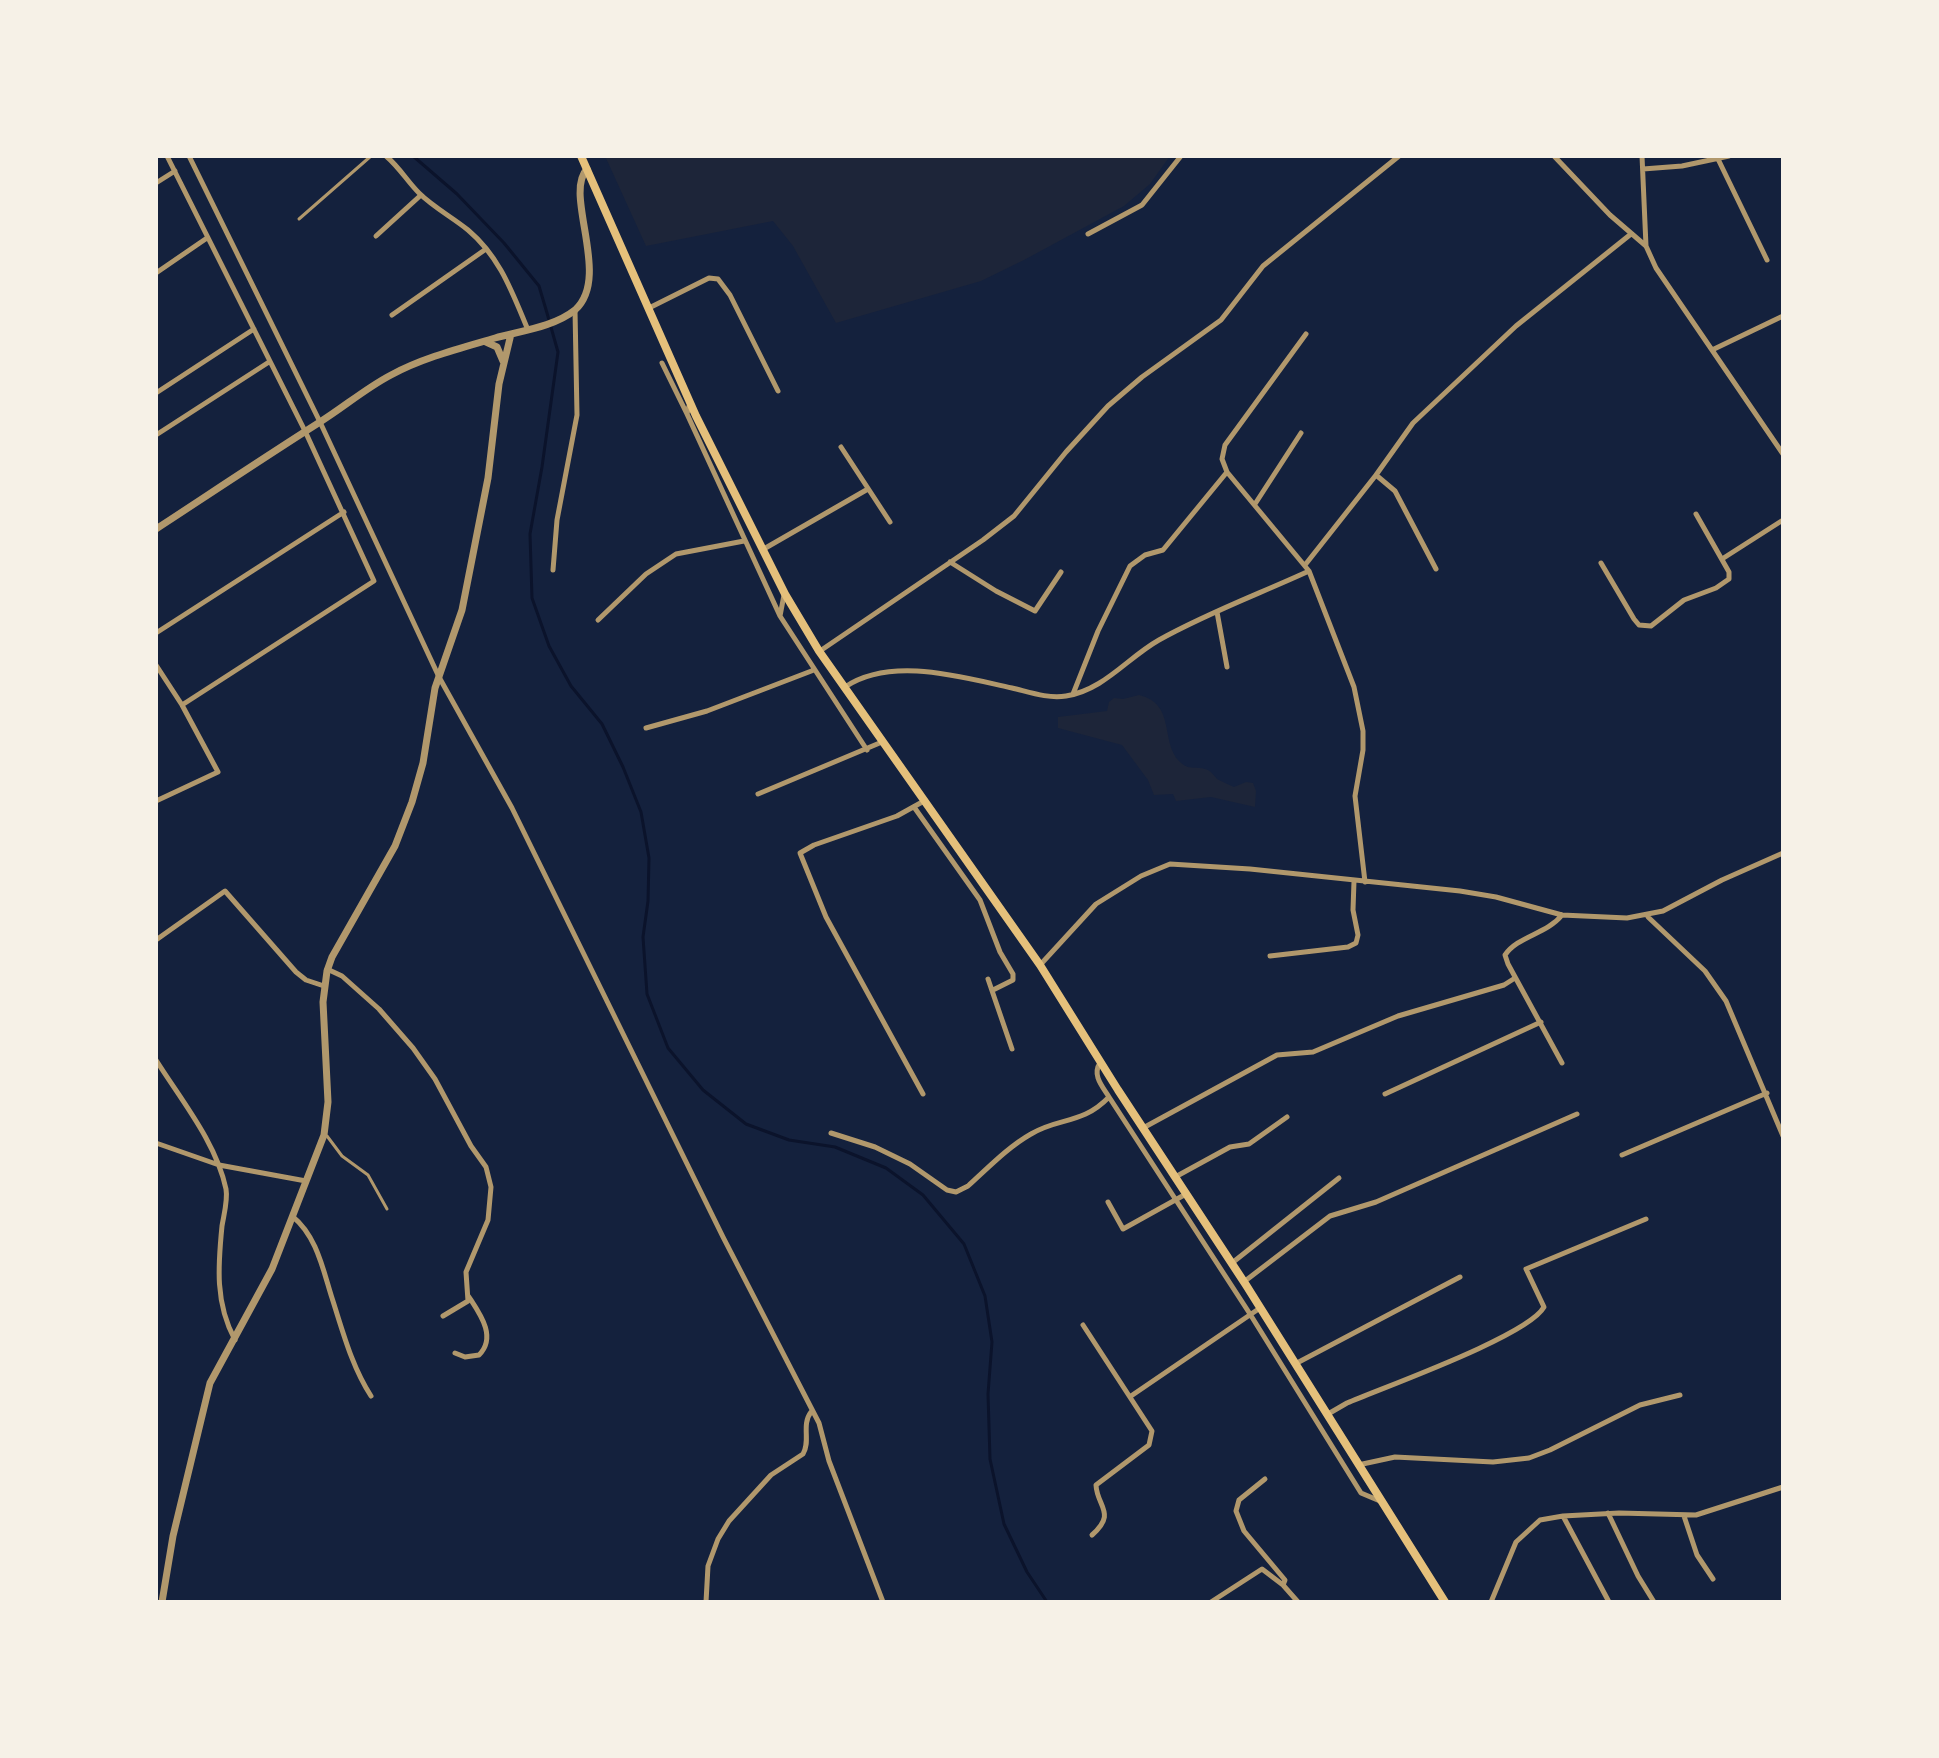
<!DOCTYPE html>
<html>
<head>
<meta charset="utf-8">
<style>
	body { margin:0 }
	#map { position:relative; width:1939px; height:1758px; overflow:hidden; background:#14213d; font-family:"Alegreya Sans",sans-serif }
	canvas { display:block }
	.frame { position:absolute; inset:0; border:158px solid #f6f1e7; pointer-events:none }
</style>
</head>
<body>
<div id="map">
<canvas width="1939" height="1758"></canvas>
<div class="frame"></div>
</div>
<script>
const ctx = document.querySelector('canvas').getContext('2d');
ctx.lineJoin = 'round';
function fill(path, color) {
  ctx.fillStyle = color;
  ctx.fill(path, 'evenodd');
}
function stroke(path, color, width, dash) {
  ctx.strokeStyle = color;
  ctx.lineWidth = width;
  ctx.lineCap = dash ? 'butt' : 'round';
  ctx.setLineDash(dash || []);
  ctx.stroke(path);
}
fill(new Path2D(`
	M 605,156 L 1170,156 L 1150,184 L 1124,206 L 1024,260 L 981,281 L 836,323 L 793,246 L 773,221 L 646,246 Z
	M 1139,695 C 1176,704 1160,740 1179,761 C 1189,772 1197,765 1208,770 C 1212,772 1214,776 1217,779 C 1222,782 1228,784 1234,787 L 1246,782 L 1253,783 L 1256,791 L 1255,807 L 1211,797 L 1176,801 L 1173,794 L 1154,795 L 1148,780 L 1122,745 L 1058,728 L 1058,717 L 1107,711 L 1109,702 L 1114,698 L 1123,699 Z`), '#1d2539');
stroke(new Path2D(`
	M 413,156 L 457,194 L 504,243 L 539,286 L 547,313 L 558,352 L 542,467 L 530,534 L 532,598 L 549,646 L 571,686 L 602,724 L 623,767 L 641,812 L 649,858 L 648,901 L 643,937 L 647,994 L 668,1048 L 703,1090 L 746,1124 L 789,1140 L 835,1147 L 886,1168 L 923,1195 L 964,1244 L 985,1296 L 992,1342 L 988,1394 L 990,1459 L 1004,1524 L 1027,1572 L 1047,1602`), '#0b132b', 3);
stroke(new Path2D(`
	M 299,219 L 371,156
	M 327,1136 L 342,1156 L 368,1175 L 387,1209`), '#b1986c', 3);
stroke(new Path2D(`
	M 167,156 L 305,431 L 374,581 L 182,705
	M 189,156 L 320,422 L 439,677 L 512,808 L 723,1237 L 819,1423 L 829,1461 L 883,1602
	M 386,156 C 400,168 407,181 419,193 C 433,207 452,217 468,230 C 500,257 512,292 528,330
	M 1554,156 L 1610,215 L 1646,246 L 1656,268 L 1783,454
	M 1642,156 L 1646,246
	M 1718,159 L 1767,260
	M 1643,169 L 1682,166 L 1729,156
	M 156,183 L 175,171
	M 1088,234 L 1142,205 L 1181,156
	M 376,236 L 421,195
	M 156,273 L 207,238
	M 649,308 L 709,278 L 718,279 L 730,295 L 778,391
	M 392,315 L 486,249
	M 1306,334 L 1225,445 L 1222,459 L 1227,472 L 1309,571 L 1354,687 L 1363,731 L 1363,750 L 1355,796 L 1365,882
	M 1712,350 L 1783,316
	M 662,363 L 687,414
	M 156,393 L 254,329
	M 689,406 L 687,414 L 780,616
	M 156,435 L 269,362
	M 841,447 L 890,522
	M 1376,475 L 1413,423 L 1516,326 L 1631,234
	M 1255,504 L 1301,433
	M 762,550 L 868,489
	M 1722,559 L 1783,520
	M 950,562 L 996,591 L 1035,611 L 1061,572
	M 1601,563 L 1634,619 L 1639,625 L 1651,626 L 1684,600 L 1716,588 L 1729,579 L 1729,572 L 1696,514
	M 1305,565 L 1376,475 L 1395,491 L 1436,569
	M 553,570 L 557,520 L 577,415 L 575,310
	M 784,595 L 780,616 L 867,750
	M 1217,612 L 1227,667
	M 598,620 L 646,574 L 676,554 L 744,541
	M 156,633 L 344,512
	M 820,651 L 983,540 L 1014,516 L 1066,452 L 1108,406 L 1142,377 L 1221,320 L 1263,266 L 1399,156
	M 156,665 L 182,705 L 218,772 L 156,801
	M 845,687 C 891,656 961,677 1012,688 C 1029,692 1048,699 1066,696 C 1104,690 1127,658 1159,640 C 1207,613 1259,594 1309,571
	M 1073,694 L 1098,631 L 1130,566 L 1145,555 L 1163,550 L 1227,472
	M 646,728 L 707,711 L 814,670
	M 758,794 L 882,742
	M 914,807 L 980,900 L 1000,952 L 1013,974 L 1013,980 L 993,990
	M 1562,915 C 1547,934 1518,936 1505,955 L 1508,964 L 1562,1063
	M 1648,917 L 1705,971 L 1726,1001 L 1783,1136
	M 156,940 L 225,891 L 296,972 L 306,980 L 324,986
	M 1270,956 L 1348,947 L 1356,943 L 1358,935 L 1353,910 L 1354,881
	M 1041,964 L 1096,904 L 1141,876 L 1170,864 L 1250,869 L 1460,891 L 1496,897 L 1562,915 L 1627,918 L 1663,911 L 1722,880 L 1783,853
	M 327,969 L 342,976 L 379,1009 L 413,1048 L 435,1079 L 471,1146 L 486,1167 L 491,1187 L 488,1220 L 466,1272 L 468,1301 L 443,1316
	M 988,979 L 1012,1049
	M 156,1060 C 181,1100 216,1142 226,1189 C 228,1200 224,1214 222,1226 C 218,1266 215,1303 235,1340
	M 1100,1063 C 1092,1075 1102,1086 1109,1097 L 1250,1314 L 1361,1493 L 1380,1501
	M 923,1094 L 826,917 L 800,853 L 814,845 L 897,816 L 924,801
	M 1385,1094 L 1541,1022
	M 1143,1128 L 1277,1055 L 1313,1052 L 1398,1016 L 1504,985 L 1515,978
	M 831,1133 L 875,1147 L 910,1164 L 947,1190 L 956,1192 L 968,1186 C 988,1168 1008,1147 1031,1134 C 1059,1117 1082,1125 1109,1097
	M 156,1143 L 219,1165 L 306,1181
	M 1622,1155 L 1767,1093
	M 1177,1176 L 1230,1147 L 1249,1144 L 1287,1117
	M 1108,1202 L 1123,1229 L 1186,1194
	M 292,1216 C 317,1236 323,1270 332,1298 C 343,1332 352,1367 371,1396
	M 1232,1263 L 1339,1178
	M 1245,1281 L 1330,1216 L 1376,1202 L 1577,1114
	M 1083,1325 L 1152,1431 L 1149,1445 L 1096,1485 C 1097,1507 1117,1513 1092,1535
	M 455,1353 L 465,1357 L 479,1355 C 497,1337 480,1314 469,1297
	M 1295,1364 L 1460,1277
	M 1131,1396 L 1260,1308
	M 1328,1414 L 1347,1403 C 1384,1387 1528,1336 1544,1307 L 1526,1269 L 1646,1219
	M 1358,1465 L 1395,1457 L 1493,1462 L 1529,1458 L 1550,1450 L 1640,1405 L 1680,1395
	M 1265,1479 L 1239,1500 L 1236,1511 L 1244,1531 L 1285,1580 L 1283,1585
	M 1608,1513 L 1638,1576 L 1654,1602
	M 1563,1516 L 1609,1602
	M 1684,1516 L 1697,1555 L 1713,1579
	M 706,1602 L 708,1566 L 718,1539 L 729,1521 L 771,1475 L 803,1454 C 811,1441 801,1425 811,1412
	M 1211,1602 L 1262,1569 L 1283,1585 L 1298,1602
	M 1491,1602 L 1516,1542 L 1540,1520 L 1563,1516 L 1619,1513 L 1696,1515 L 1783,1487`), '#b1986c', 5);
stroke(new Path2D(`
	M 486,342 L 497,347 L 503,361
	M 156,529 C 211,493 265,457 320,422 C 344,407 366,388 391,375 C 422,358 461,348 495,338 C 520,331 554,327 575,310 C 612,277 563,194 587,169
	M 162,1602 L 173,1536 L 210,1383 L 272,1269 L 324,1135 L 328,1102 L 323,1002 L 327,971 L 332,957 L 395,846 L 412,802 L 423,763 L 435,688 L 462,610 L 488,478 L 499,384 L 511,334`), '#b1986c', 7);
stroke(new Path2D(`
	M 581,156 L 696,416 L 785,594 L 819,651 L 1040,965 L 1118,1090 L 1246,1285 L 1445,1602`), '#e5c07b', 8);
</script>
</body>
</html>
